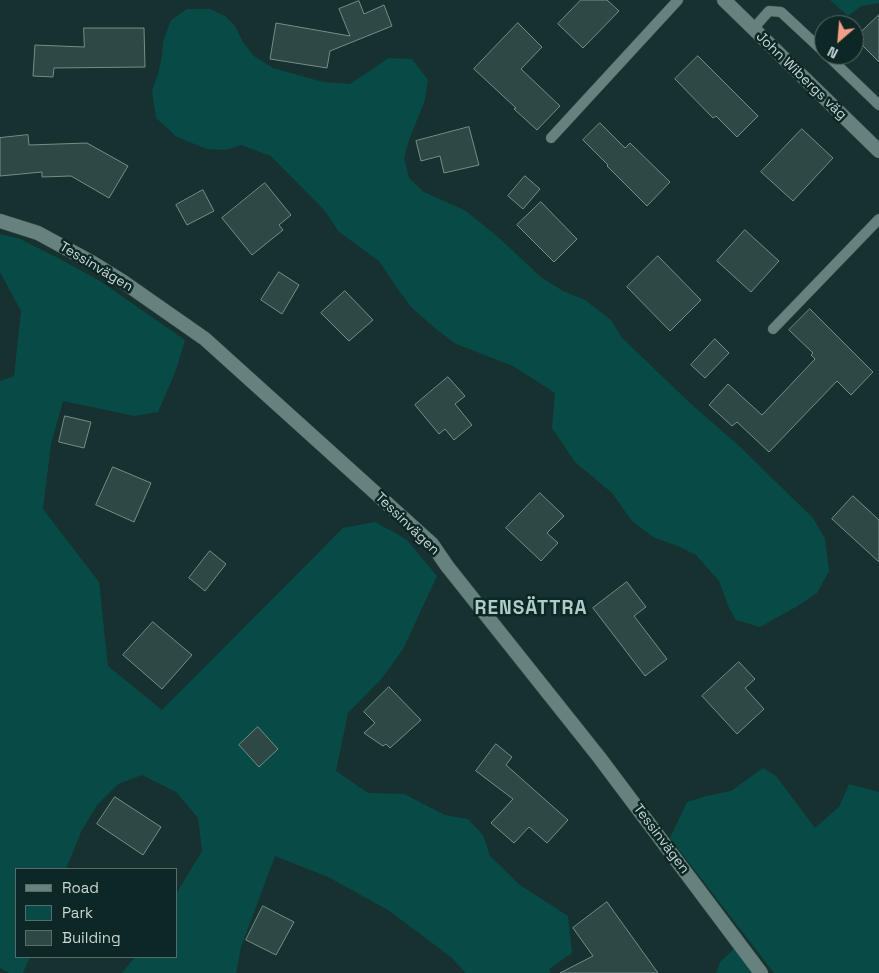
<!DOCTYPE html>
<html>
<head>
<meta charset="utf-8">
<style>
	body { margin:0 }
	#map { position:relative; width:879px; height:973px; overflow:hidden; background:#16312f; font-family:"Space Grotesk",sans-serif }
	canvas { display:block }
	.legend { position:absolute; left:15px; top:868px; width:162px; height:90px; box-sizing:border-box; background:#0c2725; border:1px solid #566d6b; margin:0; padding:6px 9px; list-style:none; font-size:15px; color:#c6d6d4 }
	.legend li { display:flex; align-items:center; gap:10px; height:25px }
	.legend b { width:25px; border:1px solid #566d6b }
	.north { position:absolute; left:814px; top:15px; width:50px; height:50px; box-sizing:border-box; background:#0c2725; border:1px solid #566d6b; border-radius:50%; rotate:207deg; font-size:14px; font-weight:700; line-height:20px; text-align:center; color:#c6d6d4 }
	.north::after { content:''; display:block; margin:auto; width:18px; height:22px; background:#f39f85; clip-path:polygon(50% 0,100% 100%,50% 72%,0 100%) }
</style>
</head>
<body>
<div id="map">
<canvas width="879" height="973"></canvas>
<ul class="legend">
<li><b style="height:6px;background:#65827e"></b>Road</li>
<li><b style="height:14px;background:#084b46"></b>Park</li>
<li><b style="height:14px;background:#2d4845"></b>Building</li>
</ul>
<div class="north">N</div>
</div>
<script>
const ctx = document.querySelector('canvas').getContext('2d');
ctx.lineJoin = 'round';
function fill(path, color) {
  ctx.fillStyle = color;
  ctx.fill(path, 'evenodd');
}
function stroke(path, color, width, dash) {
  ctx.strokeStyle = color;
  ctx.lineWidth = width;
  ctx.lineCap = dash ? 'butt' : 'round';
  ctx.setLineDash(dash || []);
  ctx.stroke(path);
}
function drawText(font, color, halo, rows, align = 'center') {
  ctx.font = font + ' "Space Grotesk",sans-serif';
  ctx.lineWidth = 5;
  ctx.setLineDash([]);
  ctx.textBaseline = 'middle';
  ctx.strokeStyle = halo;
  ctx.fillStyle = color;
  for (const [text, x, y, turn = 0] of rows) {
    ctx.save();
    ctx.translate(x, y);
    ctx.rotate((+turn || 0) * Math.PI / 180);
    ctx.textAlign = isNaN(turn) ? turn : align;
    if (halo) ctx.strokeText(text, 0, 0);
    ctx.fillText(text, 0, 0);
    ctx.restore();
  }
}
fill(new Path2D(`
	M 830,0 L 879,0 L 879,3 L 861,6 L 848,16 Z
	M 187,9 L 210,9 L 225,16 L 235,26 L 243,42 L 254,56 L 273,68 L 323,82 L 350,84 L 389,58 L 412,59 L 428,80 L 425,100 L 409,140 L 404,158 L 409,178 L 424,192 L 466,211 L 498,237 L 542,278 L 563,291 L 585,300 L 611,320 L 622,338 L 690,403 L 738,445 L 813,518 L 825,539 L 829,571 L 817,593 L 796,607 L 760,627 L 736,620 L 729,608 L 719,581 L 696,555 L 680,547 L 653,537 L 632,521 L 612,493 L 575,462 L 552,428 L 555,393 L 513,366 L 456,344 L 436,329 L 412,308 L 397,288 L 379,261 L 339,232 L 325,211 L 271,156 L 241,145 L 226,150 L 207,149 L 177,137 L 156,118 L 152,90 L 158,74 L 162,56 L 163,42 L 171,20 Z
	M 0,234 L 20,239 L 60,259 L 100,281 L 185,340 L 176,370 L 158,412 L 134,416 L 63,401 L 51,444 L 43,509 L 99,582 L 108,666 L 162,710 L 343,528 L 375,522 L 406,539 L 437,576 L 403,649 L 383,677 L 348,713 L 336,771 L 368,793 L 404,794 L 445,815 L 468,819 L 483,835 L 490,856 L 520,885 L 568,916 L 572,953 L 549,969 L 551,973 L 466,973 L 451,957 L 388,910 L 328,877 L 275,856 L 241,947 L 236,973 L 122,973 L 135,957 L 176,957 L 176,894 L 202,851 L 198,818 L 176,792 L 142,775 L 118,784 L 97,805 L 81,832 L 66,869 L 16,869 L 16,957 L 30,957 L 23,973 L 9,973 L 0,968 L 0,381 L 14,376 L 21,311 L 0,272 Z
	M 763,768 L 776,776 L 815,828 L 839,807 L 849,784 L 879,792 L 879,973 L 774,973 L 670,838 L 687,802 L 706,796 L 731,791 Z
	M 735,948 L 754,973 L 716,973 L 720,962 Z`), '#084b46');
const building = new Path2D(`
	M 581,0 L 607,0 L 619,11 L 583,48 L 558,24 Z
	M 359,1 L 364,14 L 384,5 L 392,26 L 330,51 L 327,68 L 270,59 L 276,23 L 350,36 L 339,9 Z
	M 879,15 L 879,62 L 855,38 Z
	M 518,23 L 542,47 L 521,69 L 560,106 L 537,130 L 514,109 L 516,108 L 474,69 Z
	M 84,28 L 144,28 L 145,67 L 54,68 L 53,77 L 33,76 L 35,45 L 84,47 Z
	M 698,56 L 758,116 L 737,137 L 716,116 L 713,118 L 675,79 Z
	M 600,123 L 625,148 L 630,143 L 670,182 L 647,206 L 607,166 L 608,165 L 583,140 Z
	M 469,127 L 479,165 L 444,173 L 440,156 L 421,161 L 416,141 Z
	M 802,129 L 833,158 L 793,201 L 761,172 Z
	M 28,135 L 29,145 L 87,143 L 128,166 L 109,198 L 71,176 L 42,177 L 42,172 L 0,176 L 0,138 Z
	M 525,176 L 540,189 L 523,209 L 508,196 Z
	M 265,183 L 291,215 L 279,225 L 283,230 L 252,255 L 222,218 Z
	M 203,190 L 214,211 L 187,225 L 176,205 Z
	M 541,202 L 577,239 L 554,262 L 517,225 Z
	M 745,230 L 779,261 L 751,292 L 717,261 Z
	M 658,256 L 701,300 L 670,331 L 627,287 Z
	M 279,272 L 299,285 L 282,314 L 261,300 Z
	M 345,291 L 373,320 L 349,341 L 321,313 Z
	M 810,309 L 873,372 L 851,395 L 837,381 L 769,452 L 737,422 L 732,426 L 709,405 L 728,384 L 762,415 L 815,359 L 811,355 L 813,353 L 789,330 Z
	M 715,339 L 729,353 L 705,378 L 691,365 Z
	M 448,377 L 465,396 L 455,404 L 472,425 L 454,440 L 445,429 L 439,434 L 415,405 Z
	M 65,416 L 91,422 L 84,448 L 59,442 Z
	M 113,467 L 151,483 L 134,522 L 96,505 Z
	M 540,493 L 564,516 L 547,533 L 558,543 L 541,561 L 506,528 Z
	M 853,496 L 879,520 L 879,562 L 832,519 Z
	M 210,551 L 226,564 L 205,591 L 189,578 Z
	M 627,582 L 646,607 L 634,616 L 667,659 L 645,676 L 593,608 Z
	M 153,622 L 192,655 L 162,689 L 123,655 Z
	M 739,662 L 755,679 L 745,688 L 764,709 L 737,734 L 702,696 Z
	M 389,687 L 421,720 L 390,748 L 386,744 L 383,746 L 364,733 L 375,723 L 364,712 Z
	M 258,727 L 278,749 L 259,767 L 239,745 Z
	M 496,744 L 512,757 L 506,765 L 568,820 L 547,843 L 529,827 L 514,843 L 491,823 L 513,799 L 476,771 Z
	M 115,797 L 161,827 L 143,855 L 97,824 Z
	M 607,902 L 658,973 L 560,973 L 593,956 L 573,928 Z
	M 263,906 L 294,922 L 276,955 L 246,940 Z`);
fill(building, '#2d4845');
stroke(building, '#728f8b', 1);
const service = new Path2D(`
	M 753,29 L 769,11 L 781,12 L 824,52
	M 827,55 L 879,105
	M 551,138 L 678,0
	M 773,329 L 879,219`);
const minor = new Path2D(`
	M 724,0 L 879,151
	M 0,221 L 38,233 L 93,263 L 122,281 L 205,339 L 432,544 L 447,566 L 599,757 L 761,973`);
stroke(service, '#374e4c', 11);
stroke(minor, '#374e4c', 15);
stroke(service, '#65827e', 10);
stroke(minor, '#65827e', 14);
drawText('14px', '#c6d6d4', '#0c2725', [
	["John Wibergs väg",801,76,44],
	["Tessinvägen",96,267,31],
	["Tessinvägen",407,524,44],
	["Tessinvägen",661,839,53]
]);
ctx.letterSpacing = '1px';
drawText('bold 19px', '#aecdc9', '#0c2725', [
	["RENSÄTTRA",531,609]
]);
ctx.letterSpacing = '0px';
</script>
</body>
</html>
